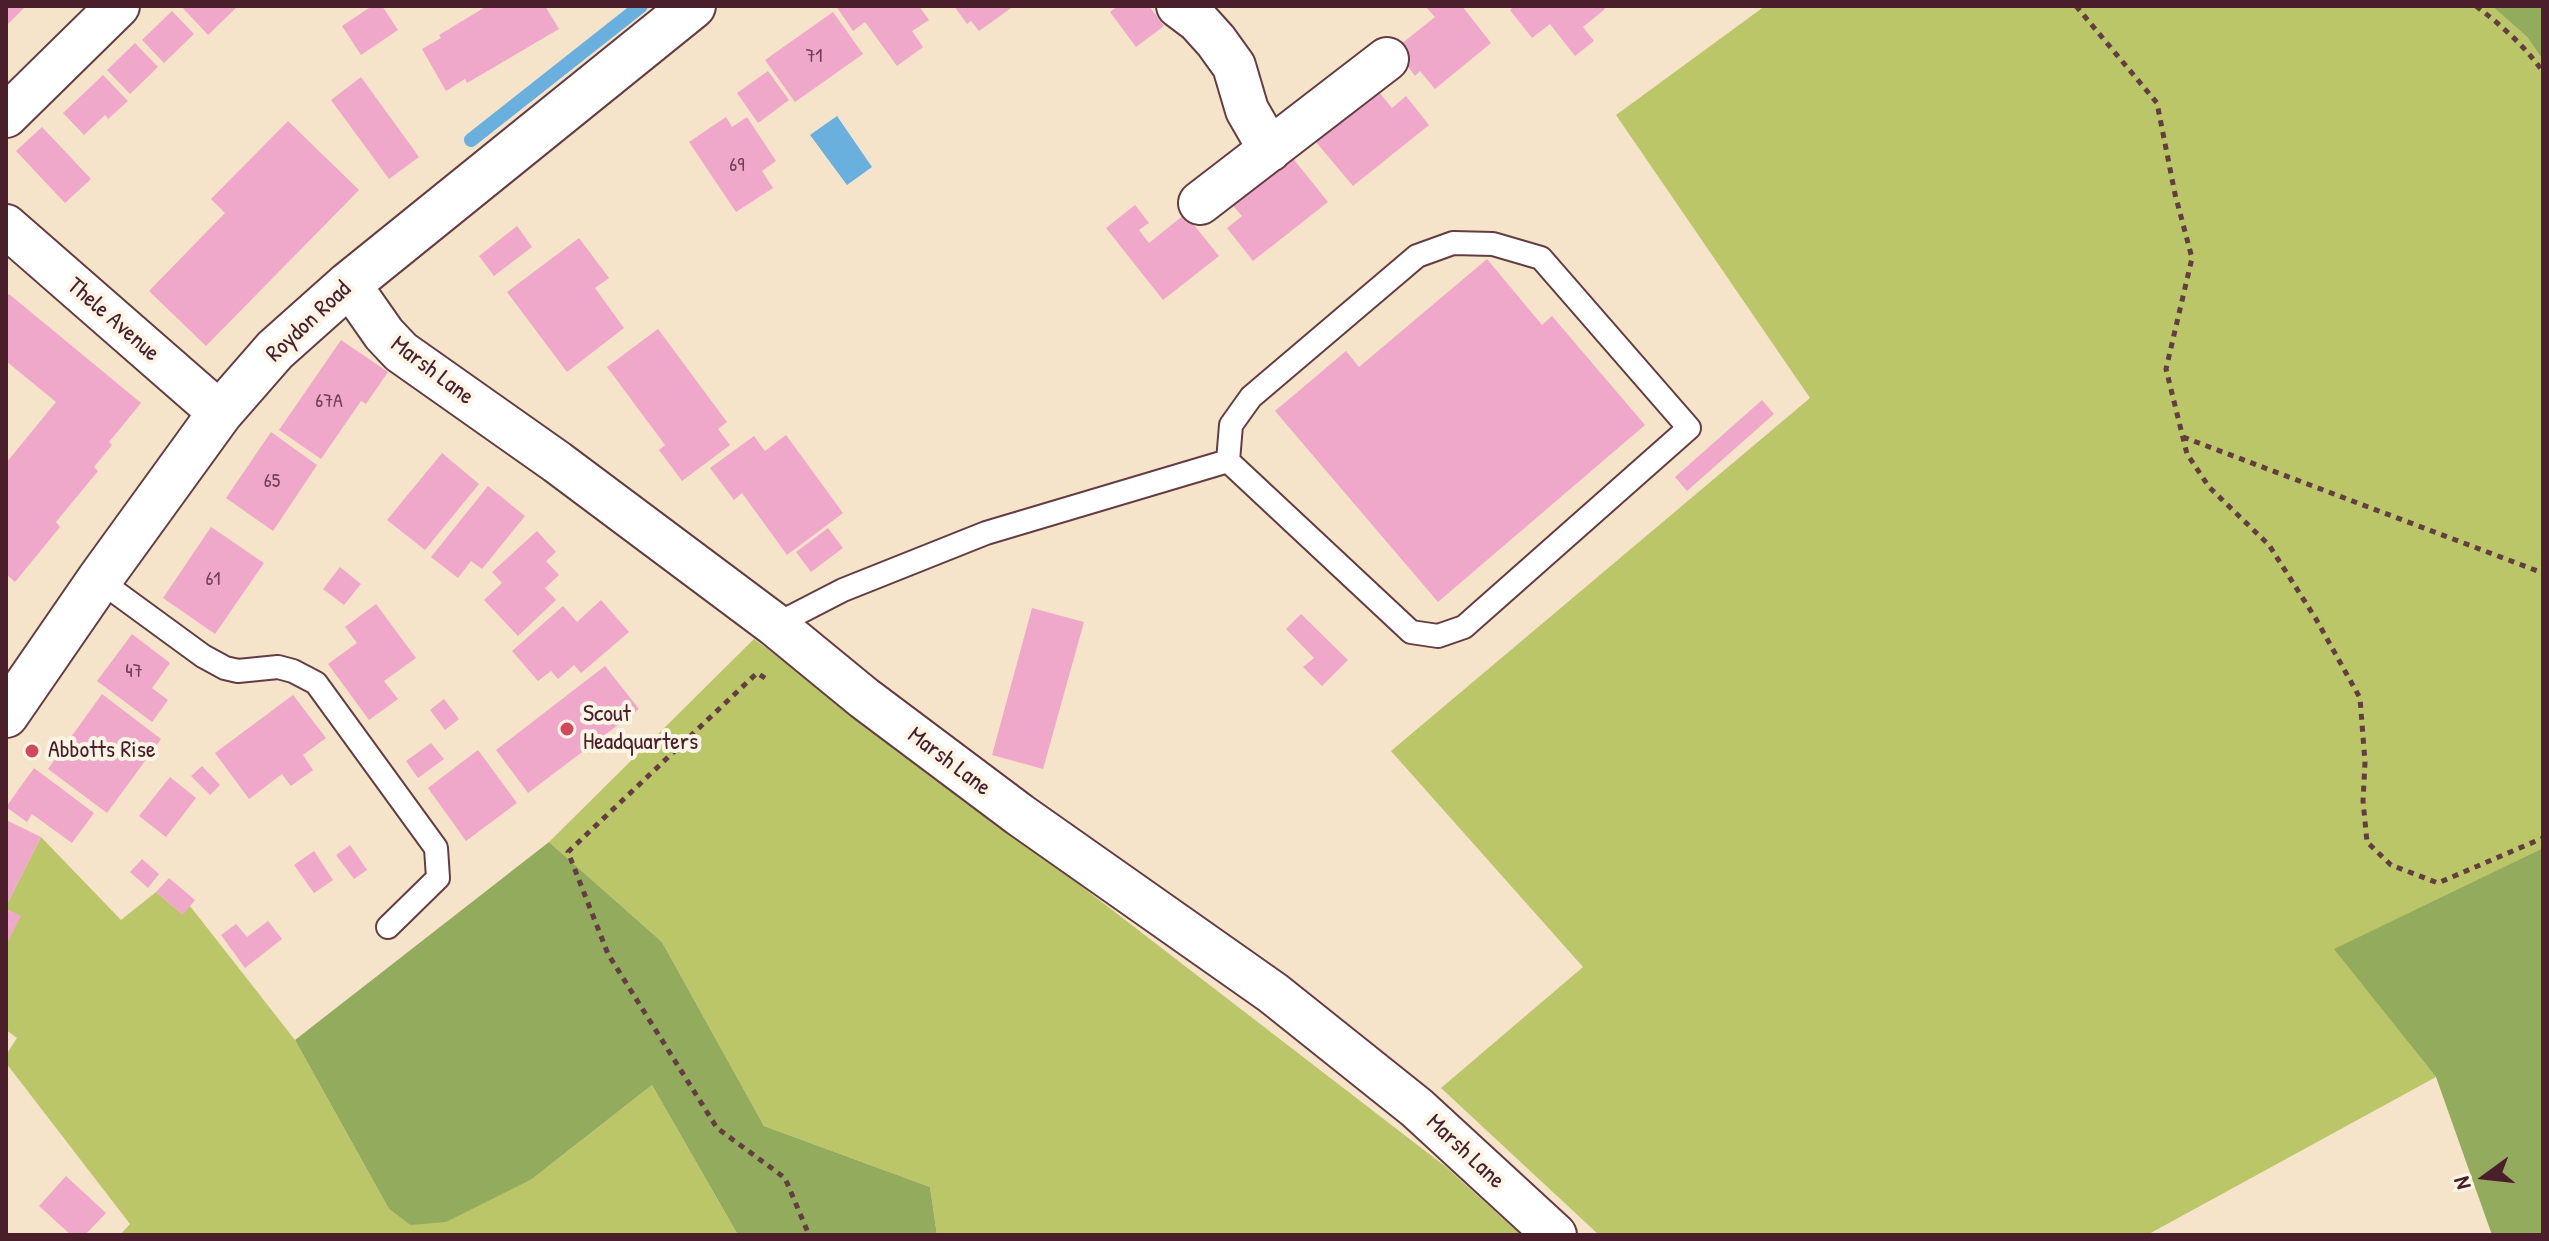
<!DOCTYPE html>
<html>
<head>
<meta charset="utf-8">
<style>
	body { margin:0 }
	#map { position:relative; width:2549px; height:1241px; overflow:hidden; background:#f5e4c9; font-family:"Patrick Hand",sans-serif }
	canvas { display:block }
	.frame { position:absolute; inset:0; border:8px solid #4a1f2b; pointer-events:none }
	.north { position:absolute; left:2445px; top:1137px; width:80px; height:80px; -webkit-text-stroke:6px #fcf5e5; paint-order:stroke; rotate:255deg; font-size:22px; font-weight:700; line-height:32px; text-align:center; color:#4a1f2b }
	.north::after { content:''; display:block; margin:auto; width:28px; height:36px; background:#4a1f2b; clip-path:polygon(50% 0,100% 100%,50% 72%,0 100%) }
</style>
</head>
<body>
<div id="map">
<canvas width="2549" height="1241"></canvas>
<div class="frame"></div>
<div class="north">N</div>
</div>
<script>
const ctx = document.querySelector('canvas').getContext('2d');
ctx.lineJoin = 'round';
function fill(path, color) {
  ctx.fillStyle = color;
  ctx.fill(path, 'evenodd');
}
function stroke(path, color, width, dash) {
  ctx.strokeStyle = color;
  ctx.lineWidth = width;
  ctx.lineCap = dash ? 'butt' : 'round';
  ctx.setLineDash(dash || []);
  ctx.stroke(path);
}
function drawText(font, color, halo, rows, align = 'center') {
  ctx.font = font + ' "Patrick Hand",sans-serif';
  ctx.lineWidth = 8;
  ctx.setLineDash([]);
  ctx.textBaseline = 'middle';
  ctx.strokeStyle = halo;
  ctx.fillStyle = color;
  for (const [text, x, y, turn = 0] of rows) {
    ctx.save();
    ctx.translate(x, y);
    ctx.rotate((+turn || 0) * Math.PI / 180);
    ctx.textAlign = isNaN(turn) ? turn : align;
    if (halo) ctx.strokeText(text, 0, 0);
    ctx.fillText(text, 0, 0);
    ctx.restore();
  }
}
fill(new Path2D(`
	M 1765,6 L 2492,6 L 2527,37 L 2543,60 L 2543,848 L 2335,949 L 2436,1077 L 2147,1235 L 1599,1235 L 1441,1088 L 1583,967 L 1391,751 L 1810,398 L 1616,115 Z
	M 754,639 L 933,772 L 1446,1167 L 1521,1235 L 937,1235 L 930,1187 L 764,1126 L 662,942 L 549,842 Z
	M 41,837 L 121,920 L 156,892 L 182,914 L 190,906 L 295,1040 L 389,1209 L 410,1225 L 532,1179 L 652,1085 L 738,1235 L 120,1235 L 130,1224 L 6,1063 L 6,1055 L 17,1038 L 6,1030 L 6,945 L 20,916 L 6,909 L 6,906 Z`), '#bac668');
fill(new Path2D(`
	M 2492,6 L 2543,6 L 2543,60 L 2527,37 Z
	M 549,842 L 662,942 L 764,1126 L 930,1187 L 937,1235 L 738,1235 L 652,1085 L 532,1179 L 446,1222 L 410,1225 L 389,1209 L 295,1040 Z
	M 2543,848 L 2543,1235 L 2492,1235 L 2436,1077 L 2334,949 Z`), '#93ab5c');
fill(new Path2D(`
	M 837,116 L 872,167 L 847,185 L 810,135 Z`), '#69b0df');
stroke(new Path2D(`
	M 471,140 L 641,6`), '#69b0df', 14);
fill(new Path2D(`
	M 6,6 L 26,6 L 6,26 Z
	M 181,6 L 238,6 L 208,35 Z
	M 372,6 L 382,6 L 398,30 L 361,55 L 342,26 Z
	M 487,6 L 545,6 L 559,29 L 467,83 L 465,79 L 446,91 L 422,49 L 441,38 L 439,35 Z
	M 836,6 L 919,6 L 929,20 L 912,31 L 923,47 L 897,66 L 865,22 L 853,31 Z
	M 954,6 L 1014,6 L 979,31 L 971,21 L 967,24 Z
	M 1118,6 L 1149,6 L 1164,26 L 1136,47 L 1110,12 Z
	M 1425,6 L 1462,6 L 1491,43 L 1435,89 L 1420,71 L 1415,76 L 1395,49 L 1435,17 Z
	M 1514,6 L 1603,6 L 1605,9 L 1583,27 L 1594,41 L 1575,56 L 1550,24 L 1532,38 L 1510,10 Z
	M 172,11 L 194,34 L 164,63 L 142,40 Z
	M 833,12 L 863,54 L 795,102 L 765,60 Z
	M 135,43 L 158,67 L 130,94 L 107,70 Z
	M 768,71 L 789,100 L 758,123 L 737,93 Z
	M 103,75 L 128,101 L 108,119 L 105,115 L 84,135 L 63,113 Z
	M 361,77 L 419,157 L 389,179 L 331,100 Z
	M 1374,86 L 1392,108 L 1406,96 L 1429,125 L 1353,186 L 1316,142 L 1345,119 L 1340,113 Z
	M 726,117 L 732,127 L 747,117 L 776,161 L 762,171 L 773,188 L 736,212 L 689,142 Z
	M 288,121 L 359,190 L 206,346 L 149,291 L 225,213 L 211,199 Z
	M 42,127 L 91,179 L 65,203 L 16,151 Z
	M 1291,156 L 1328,202 L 1253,261 L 1227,228 L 1242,216 L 1228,200 Z
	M 1135,205 L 1149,223 L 1139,230 L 1149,243 L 1185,214 L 1219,256 L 1163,300 L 1106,228 Z
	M 517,226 L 532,247 L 494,276 L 479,256 Z
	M 579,238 L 609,278 L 595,288 L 624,328 L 567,372 L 507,292 Z
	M 1487,259 L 1542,325 L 1552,316 L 1645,425 L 1438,602 L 1275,411 L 1346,351 L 1359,367 Z
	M 9,294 L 141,403 L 109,442 L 112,445 L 94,467 L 98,471 L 56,522 L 60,527 L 15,582 L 6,574 L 6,463 L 56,402 L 6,361 L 6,298 Z
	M 658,329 L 727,422 L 718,429 L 730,445 L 682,481 L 659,450 L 665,445 L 607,367 Z
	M 341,340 L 388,372 L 366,404 L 361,401 L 321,459 L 279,430 Z
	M 1762,400 L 1774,414 L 1687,491 L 1675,477 Z
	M 271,432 L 317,465 L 273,531 L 226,498 Z
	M 786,435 L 843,513 L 787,555 L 742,493 L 734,500 L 710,468 L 754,436 L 765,451 Z
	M 442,453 L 479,484 L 425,550 L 387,520 Z
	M 488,486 L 525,516 L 482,569 L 471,561 L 458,578 L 431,557 Z
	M 211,527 L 264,563 L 215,634 L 163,598 Z
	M 828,528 L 843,548 L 811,572 L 796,552 Z
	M 537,531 L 556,552 L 546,561 L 559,575 L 545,588 L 556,600 L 518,636 L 484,600 L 502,583 L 492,572 Z
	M 340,567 L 361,584 L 344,605 L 323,589 Z
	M 601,600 L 629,632 L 581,673 L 574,665 L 558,679 L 551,671 L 538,681 L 512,651 L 563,606 L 577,622 Z
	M 376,604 L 416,658 L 384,681 L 398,699 L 369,720 L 328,664 L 357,643 L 345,627 Z
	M 1032,608 L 1084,622 L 1043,769 L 992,755 Z
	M 1301,614 L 1348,660 L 1322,686 L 1303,667 L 1314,658 L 1286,629 Z
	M 132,634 L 170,663 L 152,688 L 168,700 L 152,722 L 97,681 Z
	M 605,666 L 639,709 L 528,793 L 496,750 Z
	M 102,694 L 161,739 L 107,813 L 48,769 Z
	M 293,695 L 326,738 L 303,755 L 313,770 L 291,786 L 282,774 L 249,799 L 215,753 Z
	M 444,699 L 459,719 L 445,730 L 430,710 Z
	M 431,743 L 444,759 L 418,778 L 406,761 Z
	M 478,750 L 517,803 L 466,841 L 428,788 Z
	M 202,766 L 220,785 L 210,795 L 191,776 Z
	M 34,768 L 94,813 L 72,843 L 32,814 L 27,822 L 6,807 Z
	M 170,777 L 196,798 L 166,837 L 139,816 Z
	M 6,820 L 41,837 L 6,906 Z
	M 350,845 L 367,870 L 354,879 L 336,855 Z
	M 314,851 L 333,880 L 314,893 L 294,865 Z
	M 142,859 L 159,874 L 148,888 L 130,872 Z
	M 169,878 L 195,900 L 183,915 L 156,892 Z
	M 6,909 L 21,916 L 6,945 Z
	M 268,921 L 282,939 L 245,968 L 221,935 L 236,924 L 247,937 Z
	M 66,1176 L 106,1213 L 85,1235 L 71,1235 L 39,1206 Z`), '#efa8ca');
const lane = new Path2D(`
	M 99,580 L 203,656 L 225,668 L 238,671 L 278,667 L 293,671 L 316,683 L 436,848 L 438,878 L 388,927
	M 775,625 L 843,590 L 986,533 L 1228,461 L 1411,632 L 1438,636 L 1464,627 L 1689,428 L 1541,258 L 1493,244 L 1453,243 L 1417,256 L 1251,397 L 1231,425 L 1228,461`);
const street = new Path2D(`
	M 1178,6 L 1198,21 L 1216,41 L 1234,66 L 1247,110 L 1270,150
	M 6,116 L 118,6
	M 1200,203 L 1387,59
	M 6,226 L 220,413
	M 349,284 L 384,334 L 401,352 L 557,462 L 775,625 L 864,698 L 1020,815 L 1273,993 L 1417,1108 L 1555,1235`);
const secondary = new Path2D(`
	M 6,715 L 99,580 L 220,413 L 275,350 L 349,284 L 693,6`);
stroke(lane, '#643d43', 26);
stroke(street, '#643d43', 46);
stroke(secondary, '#643d43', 48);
stroke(new Path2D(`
	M 2076,6 L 2157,103 L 2175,194 L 2192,258 L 2166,369 L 2187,454 L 2209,487 L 2269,545 L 2316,619 L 2360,698 L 2365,762 L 2363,801 L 2367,842 L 2391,865 L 2438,883 L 2543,838
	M 2476,6 C 2501,25 2525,46 2543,72
	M 2183,437 L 2543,573
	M 765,678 L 757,673 L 568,852 L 608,954 L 717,1128 L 785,1178 L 809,1235`), '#643d43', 5, [6, 6]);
stroke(lane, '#fff', 22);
stroke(street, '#fff', 42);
stroke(secondary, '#fff', 44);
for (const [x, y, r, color] of [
	[567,729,8,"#d1495b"],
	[32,751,8,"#d1495b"]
]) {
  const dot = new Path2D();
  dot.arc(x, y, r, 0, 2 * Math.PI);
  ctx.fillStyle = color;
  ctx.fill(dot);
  stroke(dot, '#fcf5e5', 3);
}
drawText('20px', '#734153', null, [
	["71",814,57],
	["69",737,166],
	["67A",329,402],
	["65",272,482],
	["61",213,580],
	["47",134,672]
]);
drawText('24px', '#4a1f2b', '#fcf5e5', [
	["Thele Avenue",113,320,41],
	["Roydon Road",309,322,-43],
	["Marsh Lane",432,371,37],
	["Marsh Lane",949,762,37],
	["Marsh Lane",1465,1152,43]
]);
drawText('24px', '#4a1f2b', '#fcf5e5', [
	["Scout",583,715],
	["Headquarters",583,743],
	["Abbotts Rise",48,751]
], 'left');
</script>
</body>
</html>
